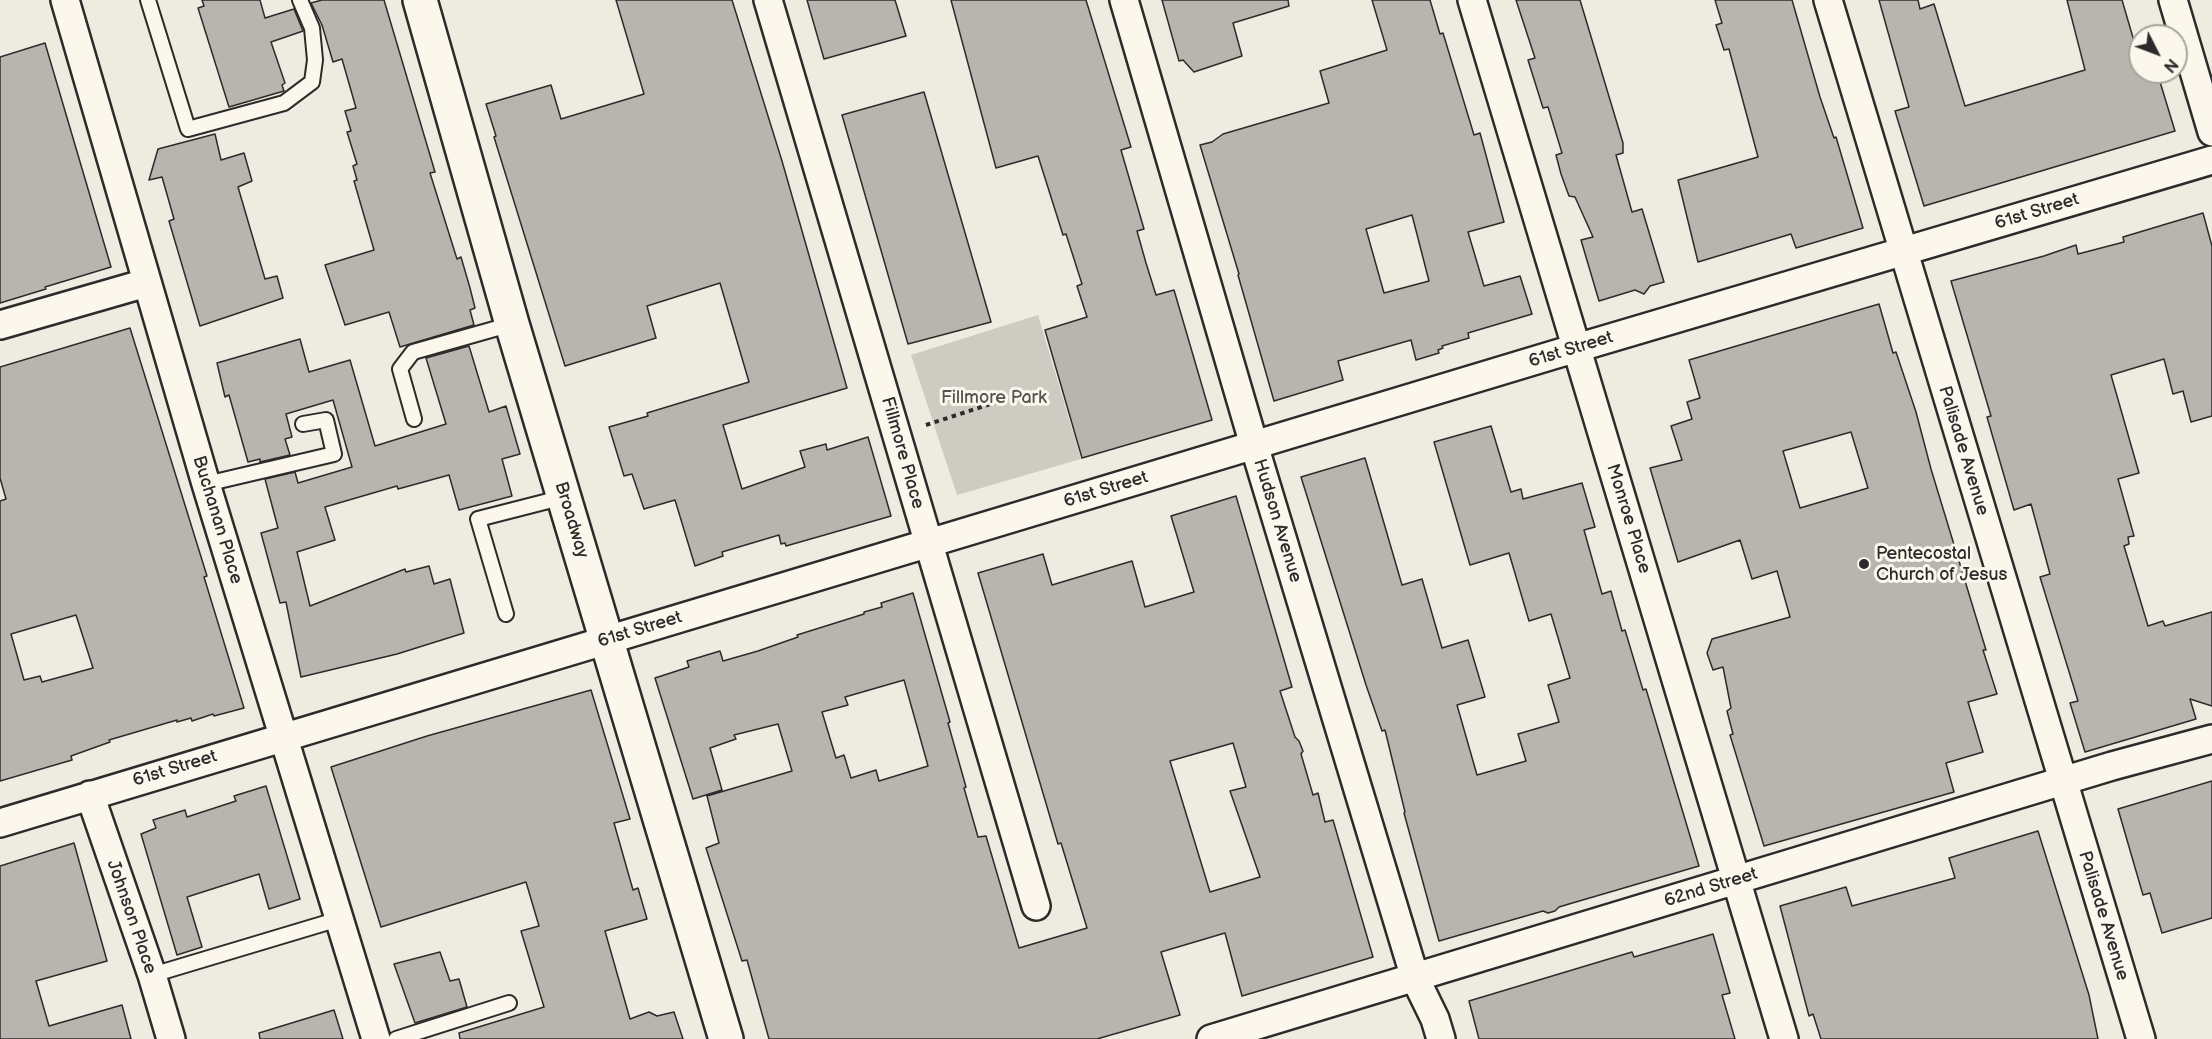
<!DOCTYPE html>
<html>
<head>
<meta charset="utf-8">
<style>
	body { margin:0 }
	#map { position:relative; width:2212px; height:1039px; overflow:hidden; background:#eeebe0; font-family:"Balsamiq Sans",sans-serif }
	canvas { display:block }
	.north { position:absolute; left:2128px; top:24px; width:60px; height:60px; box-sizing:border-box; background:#fbf7ec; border:2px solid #a8a59f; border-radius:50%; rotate:132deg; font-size:16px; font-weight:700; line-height:24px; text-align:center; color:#2b2b2b }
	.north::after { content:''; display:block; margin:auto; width:21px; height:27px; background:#2b2b2b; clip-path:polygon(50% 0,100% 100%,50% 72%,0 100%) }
</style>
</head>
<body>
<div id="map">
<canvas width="2212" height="1039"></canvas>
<div class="north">N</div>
</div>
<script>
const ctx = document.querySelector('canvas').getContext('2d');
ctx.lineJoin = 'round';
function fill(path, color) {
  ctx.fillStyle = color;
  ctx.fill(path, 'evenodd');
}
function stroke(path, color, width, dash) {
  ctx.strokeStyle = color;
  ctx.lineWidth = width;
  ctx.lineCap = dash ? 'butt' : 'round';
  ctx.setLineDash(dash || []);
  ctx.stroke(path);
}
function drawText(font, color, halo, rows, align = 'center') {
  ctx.font = font + ' "Balsamiq Sans",sans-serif';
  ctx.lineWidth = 6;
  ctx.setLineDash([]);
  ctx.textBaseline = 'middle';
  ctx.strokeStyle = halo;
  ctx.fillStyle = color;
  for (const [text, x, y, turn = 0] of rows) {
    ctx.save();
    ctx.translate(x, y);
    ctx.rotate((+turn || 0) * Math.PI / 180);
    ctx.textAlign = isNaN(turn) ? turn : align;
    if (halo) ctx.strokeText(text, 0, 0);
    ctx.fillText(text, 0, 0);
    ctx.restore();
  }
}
fill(new Path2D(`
	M 1038,315 L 1081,459 L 957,495 L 911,355 Z`), '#cecbc2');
const building = new Path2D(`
	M 202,0 L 260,0 L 265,18 L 294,9 L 303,31 L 271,42 L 285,83 L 282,85 L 284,91 L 229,107 L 198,8 L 204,6 Z
	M 322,0 L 384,0 L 435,172 L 430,173 L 457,259 L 461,257 L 470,288 L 475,308 L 470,310 L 474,325 L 400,347 L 389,312 L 345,325 L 325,265 L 374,250 L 354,181 L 357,180 L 353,166 L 357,164 L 347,132 L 351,131 L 345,111 L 356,108 L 342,59 L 333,62 L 322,25 L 311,3 Z
	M 616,0 L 732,0 L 782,161 L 847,388 L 723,425 L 742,489 L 805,467 L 800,451 L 826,444 L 827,450 L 868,437 L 891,516 L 786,546 L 785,543 L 781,544 L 779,535 L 722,552 L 723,556 L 695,566 L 675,500 L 644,509 L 632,474 L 624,476 L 609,427 L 648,416 L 647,413 L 749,382 L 720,283 L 647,306 L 656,338 L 565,366 L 494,137 L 496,136 L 486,104 L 551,85 L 561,119 L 644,94 Z
	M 807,0 L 895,0 L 906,36 L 824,59 Z
	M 951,0 L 1086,0 L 1131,147 L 1121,150 L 1144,229 L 1137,231 L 1146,263 L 1156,295 L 1174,290 L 1212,420 L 1082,458 L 1045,330 L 1087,317 L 1077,286 L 1082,284 L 1066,234 L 1063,235 L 1038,156 L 996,168 Z
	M 1162,0 L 1288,0 L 1289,6 L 1233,23 L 1242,56 L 1194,72 L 1183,60 L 1179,61 Z
	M 1372,0 L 1430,0 L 1440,34 L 1443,33 L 1474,135 L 1480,133 L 1504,222 L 1468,232 L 1484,286 L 1520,276 L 1532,314 L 1468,333 L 1469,338 L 1442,346 L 1443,348 L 1438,350 L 1439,353 L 1416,360 L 1411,340 L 1338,361 L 1343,380 L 1274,401 L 1238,275 L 1239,274 L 1200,145 L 1212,142 L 1223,134 L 1329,103 L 1320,71 L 1387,50 ZM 1412,215 L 1429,281 L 1384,293 L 1366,229 Z
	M 1516,0 L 1580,0 L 1623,143 L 1623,153 L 1616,155 L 1632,212 L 1642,209 L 1664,282 L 1650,286 L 1644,294 L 1635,290 L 1599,301 L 1581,240 L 1593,237 L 1575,197 L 1569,196 L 1561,174 L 1556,155 L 1562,153 L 1548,107 L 1543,108 L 1528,60 L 1535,58 Z
	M 1715,0 L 1792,0 L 1820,97 L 1834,138 L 1836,137 L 1863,228 L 1796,248 L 1791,234 L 1698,262 L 1678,180 L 1758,157 L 1729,49 L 1724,50 L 1716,25 L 1722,23 Z
	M 1879,0 L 1918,0 L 1920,9 L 1934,4 L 1965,106 L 2085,70 L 2067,0 L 2122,0 L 2134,41 L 2140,39 L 2140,72 L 2157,72 L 2175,131 L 1924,206 L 1895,111 L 1909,107 Z
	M 45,43 L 111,267 L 45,287 L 46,289 L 0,303 L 0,57 Z
	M 924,92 L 991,322 L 908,344 L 842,115 Z
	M 215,134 L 221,160 L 244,153 L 252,181 L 238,187 L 265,279 L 277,276 L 283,298 L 200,326 L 169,221 L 174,219 L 162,177 L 149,180 L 158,149 Z
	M 2203,213 L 2212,246 L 2212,416 L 2191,422 L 2183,391 L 2173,394 L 2164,359 L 2111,375 L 2139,473 L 2118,479 L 2134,536 L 2128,537 L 2129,544 L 2124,546 L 2148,626 L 2163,621 L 2165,626 L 2212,612 L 2212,706 L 2190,699 L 2196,719 L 2085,752 L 2070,703 L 2078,701 L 2040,577 L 2050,574 L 2031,504 L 2014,510 L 1987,417 L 1991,416 L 1951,281 L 2044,256 L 2076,245 L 2078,254 L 2124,242 L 2123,237 Z
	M 1879,304 L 1893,353 L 1896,352 L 1916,412 L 1931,469 L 1986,650 L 1983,650 L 1997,694 L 1968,702 L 1983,752 L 1946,763 L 1954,792 L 1764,846 L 1730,735 L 1733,734 L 1727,711 L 1731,708 L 1723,667 L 1713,670 L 1707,653 L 1712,639 L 1790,617 L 1777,571 L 1752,579 L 1740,540 L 1678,562 L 1650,468 L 1682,460 L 1671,426 L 1692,419 L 1687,402 L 1700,398 L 1689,360 ZM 1851,432 L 1868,488 L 1800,508 L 1783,451 Z
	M 130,328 L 207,576 L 204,577 L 244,708 L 214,716 L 213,714 L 192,721 L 191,718 L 177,722 L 177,720 L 109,740 L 110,742 L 71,756 L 72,760 L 0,781 L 0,501 L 6,499 L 0,478 L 0,367 ZM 76,615 L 93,668 L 42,682 L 40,676 L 24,680 L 11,634 Z
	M 300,339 L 309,372 L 350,360 L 375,446 L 446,424 L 426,358 L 469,346 L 489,412 L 506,406 L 520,454 L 502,459 L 512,496 L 459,510 L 449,475 L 398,489 L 397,486 L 325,507 L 335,540 L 297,552 L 310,606 L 405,569 L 406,572 L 429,566 L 434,584 L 450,579 L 464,633 L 397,654 L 301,677 L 286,602 L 280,603 L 261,533 L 278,528 L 265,479 L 295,472 L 298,483 L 352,467 L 333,400 L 286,414 L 292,437 L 285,439 L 290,455 L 260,462 L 260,459 L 248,462 L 229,395 L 225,397 L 217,363 Z
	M 1491,426 L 1511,492 L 1521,489 L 1523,499 L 1582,483 L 1595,527 L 1584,530 L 1602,594 L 1611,591 L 1622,631 L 1625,630 L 1643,690 L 1646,689 L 1699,866 L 1569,904 L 1559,907 L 1555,911 L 1548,913 L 1543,911 L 1439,941 L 1404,813 L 1405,812 L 1385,730 L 1382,731 L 1366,685 L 1301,477 L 1365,458 L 1402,585 L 1422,579 L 1442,648 L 1468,640 L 1485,697 L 1457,705 L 1477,775 L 1526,761 L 1518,734 L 1559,722 L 1548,685 L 1570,678 L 1551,614 L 1529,621 L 1509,553 L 1470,565 L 1434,442 Z
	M 1236,496 L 1292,687 L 1280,691 L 1295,737 L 1299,741 L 1303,751 L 1301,754 L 1313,795 L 1318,793 L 1325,822 L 1333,820 L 1373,957 L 1242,996 L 1225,933 L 1161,952 L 1180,1015 L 1097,1039 L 769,1039 L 747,960 L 742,961 L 706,848 L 719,843 L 707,796 L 792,771 L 778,724 L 734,735 L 736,739 L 710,748 L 722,790 L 693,799 L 655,678 L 689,667 L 687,661 L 720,651 L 723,661 L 758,651 L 798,637 L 797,635 L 864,614 L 864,612 L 882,607 L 881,603 L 913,593 L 950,722 L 948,723 L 966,787 L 964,788 L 978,837 L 986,836 L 1019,948 L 1087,928 L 1061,843 L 1058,844 L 978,573 L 1043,554 L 1052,585 L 1132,561 L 1145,607 L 1194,592 L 1171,516 ZM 904,680 L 928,766 L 879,781 L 876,770 L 851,778 L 844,755 L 836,758 L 822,712 L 848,705 L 845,697 ZM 1233,743 L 1246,787 L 1230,791 L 1260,877 L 1210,892 L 1170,761 Z
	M 591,690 L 630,819 L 614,823 L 633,890 L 638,888 L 647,919 L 605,931 L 630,1019 L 649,1012 L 657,1016 L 674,1012 L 683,1039 L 460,1039 L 459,1033 L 544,1007 L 521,931 L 539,926 L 526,882 L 381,927 L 331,767 L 427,736 Z
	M 2212,781 L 2212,918 L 2162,933 L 2150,893 L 2143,895 L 2118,809 Z
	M 266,786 L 300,899 L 269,909 L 259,874 L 187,897 L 202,947 L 177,955 L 141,834 L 156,828 L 153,820 L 185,810 L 187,817 L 236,801 L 234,796 Z
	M 2038,831 L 2089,995 L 2098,1039 L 1821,1039 L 1813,1014 L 1809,1016 L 1780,906 L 1846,887 L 1852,906 L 1955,878 L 1949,858 Z
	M 74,843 L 107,961 L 36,981 L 49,1026 L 122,1005 L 131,1039 L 0,1039 L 0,866 Z
	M 1713,934 L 1730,993 L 1722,995 L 1735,1039 L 1479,1039 L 1469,1001 L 1632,952 L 1634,957 Z
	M 440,952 L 450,981 L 459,979 L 467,1007 L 415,1023 L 394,964 Z
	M 334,1010 L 343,1039 L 260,1039 L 259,1033 Z`);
fill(building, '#b8b5ae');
stroke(building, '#2b2b2b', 1.5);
const service = new Path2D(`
	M 148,0 L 188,129 L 284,103 L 312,82 L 315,60 L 312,28 L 300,0
	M 414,419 L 400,369 L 413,352 L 512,324
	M 206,484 L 334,454 L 326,420 L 303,424
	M 506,614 L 478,519 L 564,497
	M 152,975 L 339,919
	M 396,1039 L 509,1003`);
const minor = new Path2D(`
	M 65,0 L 206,484 L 376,1039
	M 768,0 L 1036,906
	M 1124,0 L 1254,445 L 1415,978 L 1435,1019 L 1441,1039
	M 1472,0 L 1784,1039
	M 1828,0 L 2141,1039
	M 2173,0 L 2212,132
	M 0,325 L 146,283
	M 90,795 L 152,975 L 171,1039
	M 0,823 L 1553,355 L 2212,160
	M 1211,1039 L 2112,766 L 2212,739`);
const tertiary = new Path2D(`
	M 420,0 L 512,324 L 726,1039`);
stroke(service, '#2b2b2b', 18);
stroke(minor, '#2b2b2b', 32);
stroke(tertiary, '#2b2b2b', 38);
stroke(new Path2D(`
	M 926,425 L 1003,400`), '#2b2b2b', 4, [4.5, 4.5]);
stroke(service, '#fbf7ec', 14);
stroke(minor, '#fbf7ec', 27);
stroke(tertiary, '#fbf7ec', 33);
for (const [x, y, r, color] of [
	[1864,564,6,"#2b2b2b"]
]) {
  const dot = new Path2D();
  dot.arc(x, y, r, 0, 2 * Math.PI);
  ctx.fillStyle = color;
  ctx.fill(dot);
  stroke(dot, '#fbf7ec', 2);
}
drawText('18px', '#2b2b2b', '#fbf7ec', [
	["61st Street",2037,212,-17],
	["61st Street",1571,350,-17],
	["Palisade Avenue",1963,451,73],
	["Fillmore Place",902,453,74],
	["61st Street",1106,490,-17],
	["Monroe Place",1628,519,73],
	["Buchanan Place",217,520,73],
	["Broadway",571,520,73],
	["Hudson Avenue",1277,521,73],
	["61st Street",640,630,-17],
	["61st Street",175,769,-17],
	["62nd Street",1711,888,-17],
	["Palisade Avenue",2103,916,73],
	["Johnson Place",131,917,71]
]);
drawText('18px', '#545351', '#fbf7ec', [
	["Fillmore Park",994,398]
]);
drawText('18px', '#2b2b2b', '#fbf7ec', [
	["Pentecostal",1876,554],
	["Church of Jesus",1876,575]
], 'left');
</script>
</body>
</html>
